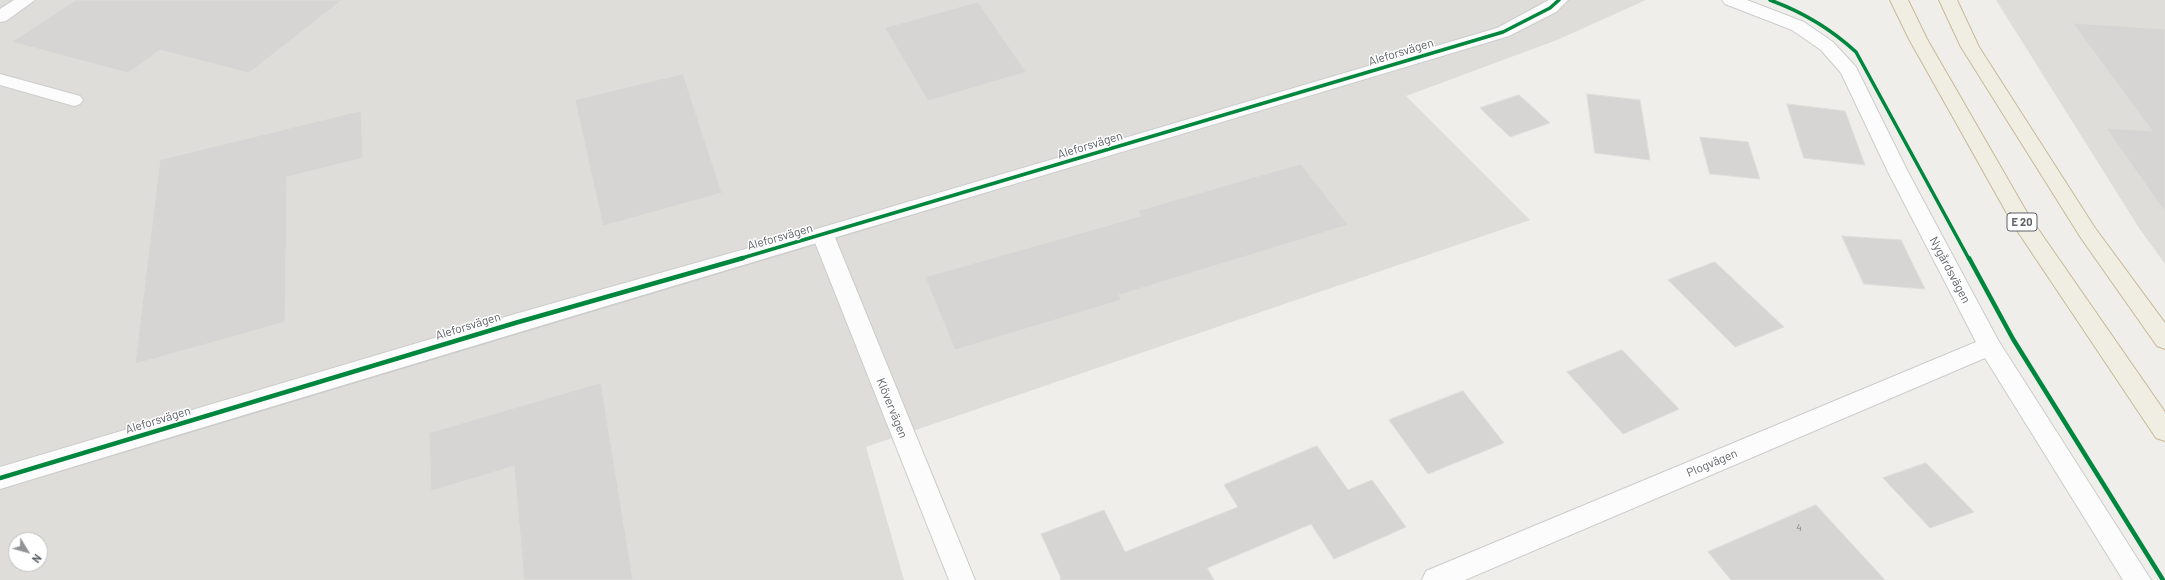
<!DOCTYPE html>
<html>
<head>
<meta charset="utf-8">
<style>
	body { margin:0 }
	#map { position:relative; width:2165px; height:580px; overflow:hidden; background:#efeeea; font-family:Barlow,sans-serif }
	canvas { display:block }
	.north { position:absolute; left:8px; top:532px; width:40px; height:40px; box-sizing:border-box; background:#fff; border:1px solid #bfc1c3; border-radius:50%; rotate:127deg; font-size:11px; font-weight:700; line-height:16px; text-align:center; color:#5f6368 }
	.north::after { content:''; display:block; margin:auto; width:14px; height:18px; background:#919496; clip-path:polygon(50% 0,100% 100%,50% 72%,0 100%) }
</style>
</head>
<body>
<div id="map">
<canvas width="2165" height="580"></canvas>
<div class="north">N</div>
</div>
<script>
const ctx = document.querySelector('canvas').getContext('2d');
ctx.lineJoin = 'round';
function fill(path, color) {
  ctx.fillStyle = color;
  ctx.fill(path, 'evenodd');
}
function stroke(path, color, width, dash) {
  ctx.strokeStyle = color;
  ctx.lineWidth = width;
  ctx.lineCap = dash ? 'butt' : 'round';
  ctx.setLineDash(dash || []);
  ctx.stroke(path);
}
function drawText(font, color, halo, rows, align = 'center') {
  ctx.font = font + ' Barlow,sans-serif';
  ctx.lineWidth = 3;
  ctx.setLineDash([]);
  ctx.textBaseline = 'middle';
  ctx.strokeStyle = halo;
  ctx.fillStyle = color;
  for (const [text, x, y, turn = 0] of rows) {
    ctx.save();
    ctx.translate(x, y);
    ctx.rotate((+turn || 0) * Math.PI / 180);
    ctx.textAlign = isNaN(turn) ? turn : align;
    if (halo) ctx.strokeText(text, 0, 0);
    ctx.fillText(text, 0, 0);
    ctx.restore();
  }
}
fill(new Path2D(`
	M 0,0 L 1646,0 L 1557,40 L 1406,96 L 1530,220 L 866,447 L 904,580 L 0,580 ZM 16,540 L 40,540 L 40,564 L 16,564 Z
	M 1996,0 L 2165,0 L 2165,264 L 2139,228 Z`), '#dfddda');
const building = new Path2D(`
	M 76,0 L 342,0 L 249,73 L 160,50 L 128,73 L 12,42 Z
	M 978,2 L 1026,72 L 928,101 L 885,28 Z
	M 2073,23 L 2165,29 L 2165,212 L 2106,128 L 2152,131 Z
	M 683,74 L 722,193 L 603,226 L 575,100 Z
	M 1587,94 L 1640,100 L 1650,160 L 1595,153 Z
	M 1519,95 L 1550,123 L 1510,137 L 1480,108 Z
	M 1787,104 L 1845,111 L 1865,165 L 1804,158 Z
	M 361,111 L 363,158 L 287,177 L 285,322 L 135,364 L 160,160 Z
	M 1700,137 L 1748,142 L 1760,179 L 1710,174 Z
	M 1301,164 L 1348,225 L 1119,295 L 1121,300 L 955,350 L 925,277 L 1141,216 L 1138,211 Z
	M 1842,236 L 1901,240 L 1925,289 L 1864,284 Z
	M 1715,262 L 1784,327 L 1735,347 L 1668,280 Z
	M 1622,350 L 1679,409 L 1623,434 L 1567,372 Z
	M 601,383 L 633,580 L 524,580 L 514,466 L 431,491 L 429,433 Z
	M 1463,391 L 1504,443 L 1428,474 L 1389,420 Z
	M 1317,446 L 1348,490 L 1372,480 L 1406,527 L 1334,559 L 1311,524 L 1207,568 L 1214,580 L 1060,580 L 1061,578 L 1041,534 L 1104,510 L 1125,552 L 1238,507 L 1224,485 Z
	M 1926,463 L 1974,512 L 1930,528 L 1883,478 Z
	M 1816,505 L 1885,580 L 1731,580 L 1708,552 Z`);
fill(building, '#d6d5d3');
stroke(building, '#deddd9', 1);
const service = new Path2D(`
	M 0,74 L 80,96 L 83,100 L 80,104 L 74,106 L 0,85 Z`);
const minor = new Path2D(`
	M 14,0 L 35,0 L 6,21 L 0,22 L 0,9 Z
	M 1722,0 L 1747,0 L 1804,22 L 1833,42 L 1856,67 L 1908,172 L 1998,340 L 2151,580 L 2123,580 L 1985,358 L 1465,580 L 1422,580 L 1426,571 L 1976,342 L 1888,172 L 1841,73 L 1821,50 L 1792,30 L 1725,4 Z
	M 823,227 L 830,230 L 834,235 L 975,580 L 949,580 L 812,235 L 816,230 Z`);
const tertiary = new Path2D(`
	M 1549,0 L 1568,0 L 1556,12 L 1509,36 C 1006,187 502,336 0,489 L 0,467 L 515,314 L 823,227 L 1497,28 Z`);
const motorway = new Path2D(`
	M 1890,0 L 1908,0 L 1927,39 L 2029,216 L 2165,412 L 2165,441 L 2156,438 L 2014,226 L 1909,39 Z
	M 1939,0 L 1957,0 L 1979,47 L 2095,228 L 2165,323 L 2165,349 L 2157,346 L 2081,238 L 1961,47 Z`);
stroke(service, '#cbcccc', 2);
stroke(minor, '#cbcccc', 2);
stroke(tertiary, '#cbcccc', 2);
stroke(motorway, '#c8b996', 2);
fill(service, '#fdfcfc');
fill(minor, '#fdfcfc');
fill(tertiary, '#fdfcfc');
fill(motorway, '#f0ede3');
stroke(new Path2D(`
	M 1770,0 C 1803,12 1830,28 1856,52 L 1969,259
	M 739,259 L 1503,32 L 1550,8 L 1559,0`), '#00873e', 3.5);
stroke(new Path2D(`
	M 1969,258 L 2013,339 L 2163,580
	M 0,478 L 515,323 L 743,258`), '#00873e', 4.5);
drawText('10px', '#7e8184', null, [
	["4",1799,528]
]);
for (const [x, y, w] of [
	[2022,222,30]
]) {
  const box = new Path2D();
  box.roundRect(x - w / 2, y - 9, w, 18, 3);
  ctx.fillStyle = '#fff';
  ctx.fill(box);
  stroke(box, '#5f6368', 1);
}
drawText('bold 11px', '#5f6368', null, [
	["E 20",2022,222]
]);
drawText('12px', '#5f6368', '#fff', [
	["Aleforsvägen",1401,52,-17],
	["Aleforsvägen",1090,145,-17],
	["Aleforsvägen",780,237,-16],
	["Nygårdsvägen",1950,270,62],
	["Aleforsvägen",468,326,-17],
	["Klövervägen",892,408,68],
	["Aleforsvägen",158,420,-17],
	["Plogvägen",1712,463,-23]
]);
</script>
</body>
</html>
